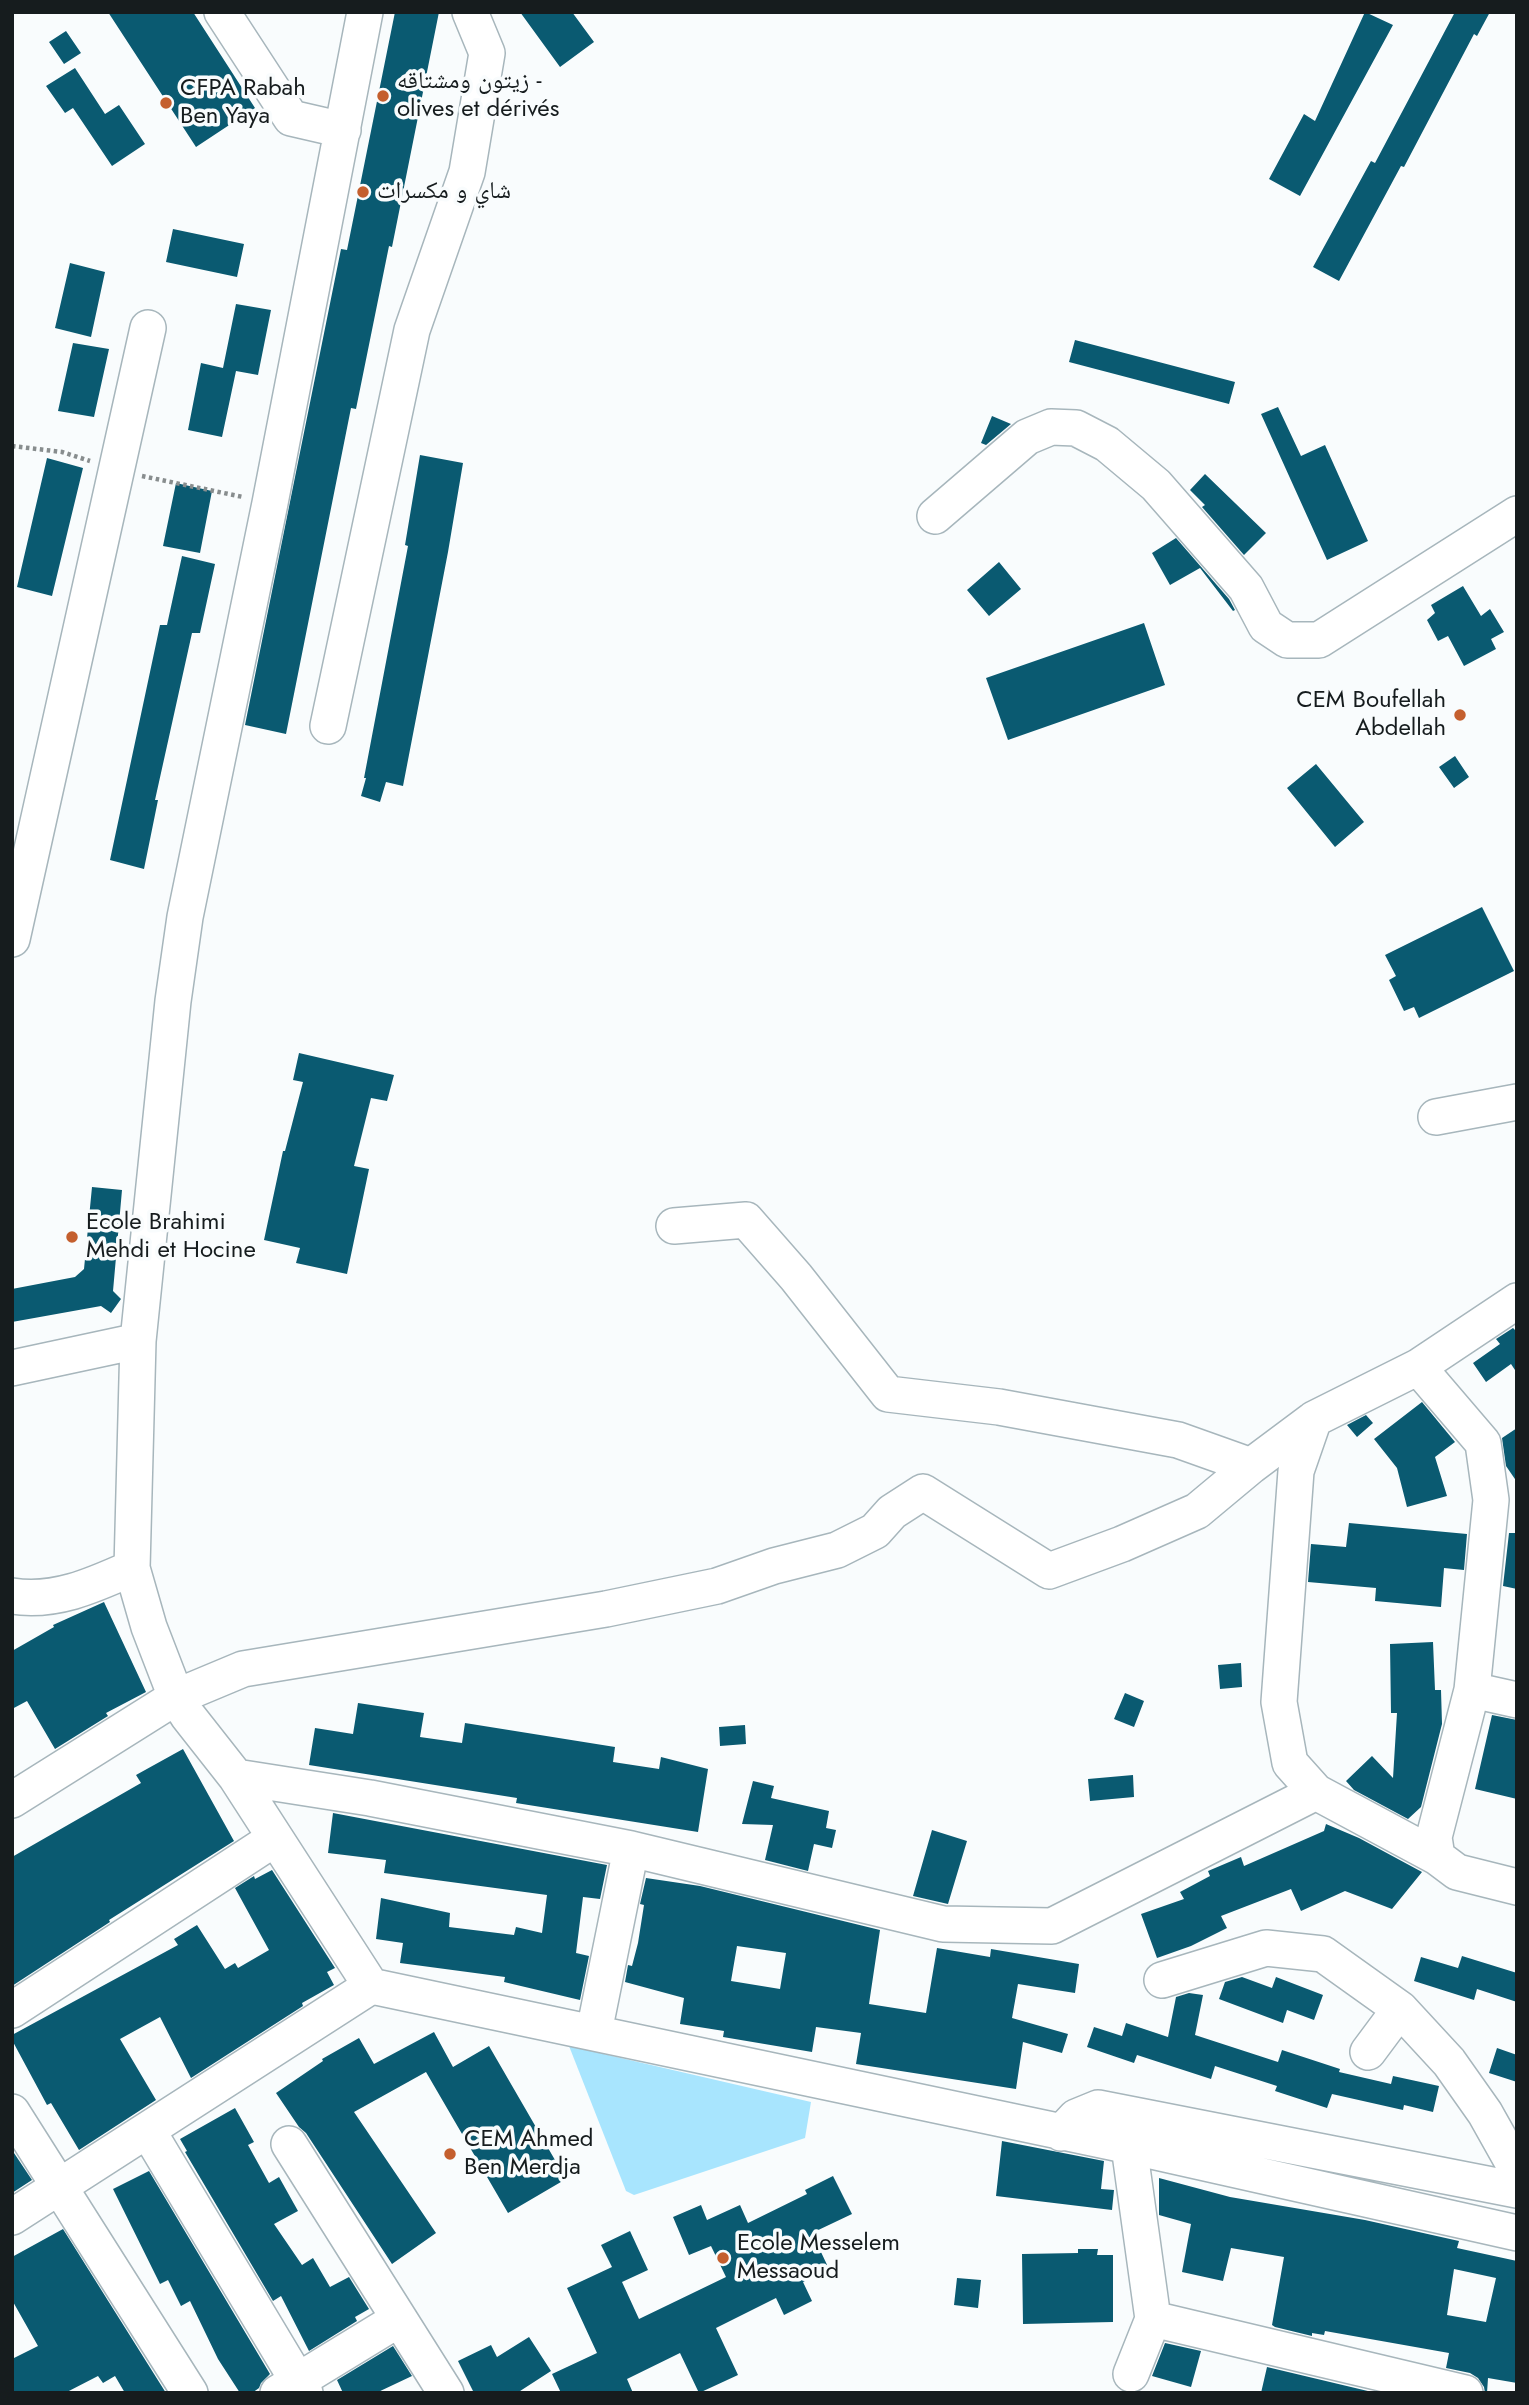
<!DOCTYPE html>
<html>
<head>
<meta charset="utf-8">
<style>
	body { margin:0 }
	#map { position:relative; width:1529px; height:2405px; overflow:hidden; background:#f9fcfd; font-family:Jost,sans-serif }
	canvas { display:block }
	.frame { position:absolute; inset:0; border:14px solid #161c1e; pointer-events:none }
</style>
</head>
<body>
<div id="map">
<canvas width="1529" height="2405"></canvas>
<div class="frame"></div>
</div>
<script>
const ctx = document.querySelector('canvas').getContext('2d');
ctx.lineJoin = 'round';
function fill(path, color) {
  ctx.fillStyle = color;
  ctx.fill(path, 'evenodd');
}
function stroke(path, color, width, dash) {
  ctx.strokeStyle = color;
  ctx.lineWidth = width;
  ctx.lineCap = dash ? 'butt' : 'round';
  ctx.setLineDash(dash || []);
  ctx.stroke(path);
}
function drawText(font, color, halo, rows, align = 'center') {
  ctx.font = font + ' Jost,"Noto Naskh Arabic",sans-serif';
  ctx.lineWidth = 7;
  ctx.setLineDash([]);
  ctx.textBaseline = 'middle';
  ctx.strokeStyle = halo;
  ctx.fillStyle = color;
  for (const [text, x, y, turn = 0] of rows) {
    ctx.save();
    ctx.translate(x, y);
    ctx.rotate((+turn || 0) * Math.PI / 180);
    ctx.textAlign = isNaN(turn) ? turn : align;
    if (halo) ctx.strokeText(text, 0, 0);
    ctx.fillText(text, 0, 0);
    ctx.restore();
  }
}
fill(new Path2D(`
	M 569,2046 L 811,2102 L 805,2138 L 634,2195 L 626,2191 Z`), '#a8e5fe');
fill(new Path2D(`
	M 108,12 L 193,12 L 255,108 L 196,147 Z
	M 395,12 L 439,12 L 392,247 L 389,246 L 356,409 L 351,408 L 286,734 L 245,725 L 341,249 L 347,250 Z
	M 520,12 L 572,12 L 594,42 L 560,67 Z
	M 1365,12 L 1393,25 L 1300,196 L 1269,179 L 1304,114 L 1315,121 Z
	M 1455,12 L 1490,12 L 1477,36 L 1474,34 L 1404,167 L 1401,166 L 1339,281 L 1313,267 L 1371,161 L 1375,163 Z
	M 66,31 L 81,53 L 64,64 L 49,42 Z
	M 75,68 L 105,114 L 119,105 L 145,144 L 112,166 L 73,108 L 65,113 L 46,86 Z
	M 173,229 L 244,244 L 237,277 L 166,262 Z
	M 70,263 L 105,272 L 91,337 L 55,328 Z
	M 236,304 L 271,310 L 258,375 L 236,371 L 222,437 L 188,430 L 201,363 L 223,368 Z
	M 1075,340 L 1235,382 L 1229,404 L 1069,362 Z
	M 73,343 L 109,349 L 94,417 L 58,411 Z
	M 1278,407 L 1301,456 L 1325,445 L 1368,541 L 1327,560 L 1261,414 Z
	M 992,416 L 1011,424 L 986,445 L 981,443 Z
	M 420,455 L 463,463 L 448,552 L 403,786 L 386,782 L 380,802 L 361,796 L 366,778 L 364,778 L 408,546 L 405,545 Z
	M 47,458 L 83,468 L 52,596 L 17,587 Z
	M 1205,474 L 1266,533 L 1244,555 L 1202,507 L 1205,505 L 1190,490 Z
	M 176,483 L 212,491 L 200,553 L 163,546 Z
	M 1176,538 L 1229,599 L 1235,610 L 1233,611 L 1200,568 L 1170,585 L 1152,553 Z
	M 182,556 L 215,564 L 200,633 L 192,633 L 155,800 L 158,800 L 144,869 L 110,860 L 160,625 L 167,625 Z
	M 999,562 L 1021,589 L 989,616 L 967,590 Z
	M 1463,586 L 1481,616 L 1490,609 L 1504,632 L 1491,639 L 1496,649 L 1464,666 L 1448,636 L 1438,641 L 1427,620 L 1435,613 L 1431,605 Z
	M 1144,623 L 1165,685 L 1008,740 L 986,678 Z
	M 1455,756 L 1469,777 L 1454,788 L 1439,767 Z
	M 1316,764 L 1364,822 L 1335,847 L 1287,788 Z
	M 1482,907 L 1514,971 L 1419,1018 L 1414,1007 L 1404,1011 L 1389,980 L 1396,976 L 1385,955 Z
	M 299,1053 L 394,1075 L 387,1101 L 371,1098 L 354,1166 L 369,1169 L 347,1274 L 296,1263 L 300,1248 L 264,1240 L 283,1151 L 285,1151 L 303,1082 L 293,1080 Z
	M 92,1187 L 122,1190 L 113,1291 L 121,1299 L 111,1313 L 101,1306 L 12,1322 L 12,1289 L 75,1277 L 84,1269 Z
	M 1513,1328 L 1517,1332 L 1517,1373 L 1511,1364 L 1486,1382 L 1473,1363 L 1500,1344 L 1496,1339 Z
	M 1422,1402 L 1455,1442 L 1435,1457 L 1447,1496 L 1407,1507 L 1397,1468 L 1374,1439 Z
	M 1366,1415 L 1373,1423 L 1357,1437 L 1347,1425 Z
	M 1517,1428 L 1517,1482 L 1506,1466 L 1502,1438 Z
	M 1349,1523 L 1467,1534 L 1464,1570 L 1444,1568 L 1441,1607 L 1375,1601 L 1376,1588 L 1308,1582 L 1311,1544 L 1346,1547 Z
	M 1509,1533 L 1517,1533 L 1517,1589 L 1503,1586 Z
	M 104,1602 L 146,1692 L 106,1713 L 108,1716 L 55,1749 L 27,1701 L 12,1709 L 12,1651 L 54,1627 L 53,1625 Z
	M 1433,1642 L 1435,1690 L 1441,1690 L 1442,1724 L 1421,1807 L 1408,1819 L 1354,1790 L 1346,1781 L 1372,1756 L 1393,1778 L 1397,1713 L 1391,1713 L 1390,1644 Z
	M 1241,1663 L 1242,1687 L 1220,1689 L 1218,1665 Z
	M 1125,1693 L 1144,1701 L 1134,1727 L 1114,1719 Z
	M 358,1703 L 424,1713 L 420,1737 L 462,1743 L 465,1723 L 615,1747 L 613,1762 L 659,1769 L 661,1757 L 708,1769 L 698,1832 L 516,1803 L 517,1798 L 309,1765 L 315,1728 L 353,1734 Z
	M 1492,1715 L 1517,1720 L 1517,1799 L 1475,1789 Z
	M 745,1725 L 746,1744 L 720,1746 L 719,1727 Z
	M 183,1749 L 234,1841 L 109,1920 L 110,1922 L 12,1986 L 12,1857 L 141,1783 L 136,1775 Z
	M 1133,1775 L 1134,1797 L 1090,1801 L 1088,1779 Z
	M 753,1781 L 774,1786 L 771,1798 L 829,1811 L 826,1828 L 836,1830 L 832,1848 L 814,1844 L 808,1871 L 765,1860 L 773,1825 L 742,1824 Z
	M 333,1813 L 607,1865 L 600,1899 L 583,1897 L 576,1953 L 589,1956 L 580,2000 L 504,1982 L 505,1977 L 400,1963 L 403,1943 L 376,1939 L 381,1898 L 450,1913 L 449,1927 L 514,1935 L 516,1927 L 542,1933 L 547,1895 L 384,1873 L 386,1860 L 328,1853 Z
	M 1326,1824 L 1359,1838 L 1422,1872 L 1392,1909 L 1345,1891 L 1301,1911 L 1291,1889 L 1221,1916 L 1227,1928 L 1191,1946 L 1157,1958 L 1141,1914 L 1184,1899 L 1180,1892 L 1210,1876 L 1208,1871 L 1241,1857 L 1244,1866 L 1324,1831 Z
	M 932,1830 L 967,1841 L 948,1904 L 913,1896 Z
	M 272,1870 L 335,1968 L 327,1972 L 334,1985 L 302,2003 L 303,2006 L 191,2078 L 160,2017 L 120,2039 L 156,2100 L 79,2150 L 51,2103 L 47,2105 L 12,2040 L 12,2035 L 178,1945 L 174,1939 L 197,1925 L 225,1969 L 235,1963 L 238,1968 L 269,1950 L 235,1888 L 254,1876 L 255,1879 Z
	M 646,1878 L 700,1886 L 880,1930 L 869,2004 L 926,2013 L 937,1948 L 990,1957 L 991,1949 L 1079,1964 L 1075,1993 L 1018,1984 L 1012,2018 L 1068,2034 L 1062,2053 L 1023,2042 L 1016,2089 L 856,2064 L 861,2033 L 816,2027 L 812,2052 L 723,2037 L 724,2031 L 680,2024 L 684,1998 L 625,1982 L 628,1965 L 632,1966 L 638,1943 L 644,1905 L 640,1904 ZM 737,1946 L 786,1953 L 780,1989 L 731,1981 Z
	M 1462,1956 L 1517,1973 L 1517,2002 L 1477,1989 L 1474,2000 L 1414,1981 L 1421,1957 L 1458,1968 Z
	M 1242,1977 L 1272,1988 L 1276,1977 L 1323,1995 L 1314,2020 L 1287,2010 L 1283,2023 L 1219,1999 L 1225,1982 Z
	M 1189,1993 L 1203,1995 L 1195,2035 L 1278,2062 L 1282,2050 L 1340,2069 L 1339,2072 L 1391,2084 L 1393,2076 L 1439,2086 L 1433,2112 L 1404,2105 L 1403,2110 L 1332,2094 L 1327,2108 L 1275,2091 L 1277,2086 L 1215,2066 L 1211,2079 L 1137,2055 L 1134,2063 L 1087,2047 L 1094,2027 L 1122,2036 L 1126,2023 L 1168,2037 L 1176,1997 Z
	M 434,2032 L 453,2067 L 489,2046 L 566,2179 L 508,2213 L 426,2072 L 354,2112 L 436,2233 L 392,2264 L 306,2133 L 299,2127 L 276,2093 L 323,2061 L 322,2059 L 359,2038 L 374,2064 Z
	M 1497,2048 L 1517,2055 L 1517,2082 L 1489,2073 Z
	M 235,2108 L 254,2142 L 248,2145 L 269,2183 L 279,2177 L 298,2211 L 274,2224 L 302,2265 L 313,2258 L 330,2287 L 349,2277 L 369,2309 L 355,2317 L 357,2321 L 309,2351 L 281,2296 L 273,2301 L 185,2152 L 187,2151 L 180,2139 Z
	M 1002,2141 L 1104,2161 L 1101,2189 L 1114,2190 L 1112,2210 L 996,2196 Z
	M 12,2150 L 32,2180 L 12,2193 Z
	M 149,2171 L 270,2374 L 261,2383 L 259,2388 L 252,2393 L 240,2393 L 218,2359 L 190,2301 L 181,2306 L 168,2280 L 160,2284 L 113,2189 Z
	M 833,2176 L 852,2214 L 812,2233 L 829,2269 L 803,2282 L 812,2301 L 784,2315 L 776,2298 L 716,2328 L 738,2375 L 699,2393 L 680,2353 L 627,2379 L 633,2393 L 561,2393 L 552,2374 L 597,2353 L 567,2288 L 612,2267 L 601,2245 L 630,2231 L 648,2270 L 622,2282 L 639,2319 L 726,2277 L 711,2246 L 689,2255 L 673,2217 L 701,2205 L 707,2220 L 740,2205 L 748,2223 L 807,2194 L 805,2190 Z
	M 1159,2178 L 1230,2197 L 1365,2220 L 1459,2241 L 1457,2248 L 1517,2261 L 1517,2383 L 1488,2378 L 1487,2393 L 1485,2393 L 1484,2387 L 1478,2378 L 1470,2373 L 1446,2368 L 1449,2353 L 1325,2331 L 1324,2335 L 1312,2333 L 1312,2336 L 1275,2327 L 1272,2325 L 1284,2257 L 1231,2248 L 1223,2281 L 1182,2272 L 1191,2224 L 1159,2215 ZM 1454,2269 L 1496,2278 L 1486,2322 L 1447,2315 Z
	M 63,2229 L 166,2393 L 125,2393 L 115,2376 L 103,2383 L 98,2376 L 65,2393 L 12,2393 L 12,2359 L 38,2346 L 12,2300 L 12,2257 Z
	M 1078,2249 L 1098,2249 L 1097,2255 L 1113,2255 L 1113,2322 L 1023,2324 L 1022,2254 L 1078,2253 Z
	M 957,2278 L 981,2280 L 978,2308 L 954,2305 Z
	M 529,2337 L 551,2371 L 517,2393 L 474,2393 L 458,2361 L 491,2345 L 497,2357 Z
	M 1165,2343 L 1201,2351 L 1191,2387 L 1152,2376 Z
	M 393,2346 L 412,2376 L 376,2393 L 343,2393 L 337,2380 Z
	M 1267,2367 L 1372,2392 L 1372,2393 L 1261,2393 Z`), '#0a5a71');
const minor = new Path2D(`
	M 222,12 L 291,118 L 343,130
	M 365,12 L 270,503 L 185,917 L 173,1001 L 138,1341 L 132,1568 L 149,1627 L 176,1697 L 188,1716 L 236,1777 L 371,1986 L 1129,2146 L 1517,2233
	M 935,516 L 1027,437 L 1051,427 L 1076,428 L 1107,444 L 1156,485 L 1246,588 L 1266,626 L 1287,640 L 1319,640 L 1517,514
	M 328,726 L 412,330 L 467,172 L 487,53 L 470,12
	M 12,939 L 148,328
	M 1436,1117 L 1517,1102
	M 674,1226 L 746,1220 L 796,1277 L 888,1394 L 999,1407 L 1178,1440 L 1251,1466
	M 1418,1367 L 1483,1443 L 1491,1500 L 1472,1690 L 1434,1837 L 1437,1857 L 1457,1872 L 1517,1887
	M 12,1368 L 138,1341
	M 12,1596 C 55,1603 94,1585 132,1568
	M 1472,1690 L 1517,1700
	M 236,1777 L 370,1798 L 631,1849 L 594,2032
	M 12,1800 L 176,1697 L 243,1669 L 606,1609 L 717,1586 L 774,1566 L 837,1550 L 875,1531 L 892,1512 L 923,1492 L 1049,1571 L 1122,1544 L 1197,1511 L 1251,1466 L 1314,1419
	M 631,1849 L 943,1924 L 1052,1926 L 1316,1792
	M 1437,1857 L 1316,1792 L 1290,1763 L 1279,1702 L 1296,1471 L 1314,1419 L 1418,1367 L 1517,1301
	M 1162,1980 L 1266,1948 L 1323,1954 L 1400,2009 L 1449,2062 L 1485,2113 L 1517,2170
	M 12,2010 L 274,1839
	M 1368,2052 L 1400,2009
	M 12,2112 L 190,2393
	M 148,2131 L 305,2393
	M 1061,2133 L 1076,2117 L 1098,2108 L 1517,2190
	M 289,2144 L 446,2393
	M 1129,2146 L 1153,2319 L 1465,2393
	M 12,2217 L 371,1986
	M 1131,2374 L 1153,2319
	M 278,2393 L 399,2319`);
stroke(minor, '#a7b6bc', 38);
stroke(new Path2D(`
	M 12,446 L 62,452 L 90,461
	M 142,476 L 243,497`), '#888d8e', 4.5, [3.5, 3.5]);
stroke(minor, '#fff', 35);
for (const [x, y, r, color] of [
	[383,96,7,"#c45f2e"],
	[166,103,7,"#c45f2e"],
	[363,192,7,"#c45f2e"],
	[1460,715,7,"#c45f2e"],
	[72,1237,7,"#c45f2e"],
	[450,2154,7,"#c45f2e"],
	[723,2258,7,"#c45f2e"]
]) {
  const dot = new Path2D();
  dot.arc(x, y, r, 0, 2 * Math.PI);
  ctx.fillStyle = color;
  ctx.fill(dot);
  stroke(dot, '#f9fcfd', 2.5);
}
drawText('24px', '#161c1e', '#f9fcfd', [
	["زيتون ومشتاقه -",397,82],
	["olives et dérivés",397,110],
	["CFPA Rabah",180,89],
	["Ben Yaya",180,117],
	["شاي و مكسرات",377,192],
	["CEM Boufellah",1446,701,"right"],
	["Abdellah",1446,729,"right"],
	["Ecole Brahimi",86,1223],
	["Mehdi et Hocine",86,1251],
	["CEM Ahmed",464,2140],
	["Ben Merdja",464,2168],
	["Ecole Messelem",737,2244],
	["Messaoud",737,2272]
], 'left');
</script>
</body>
</html>
